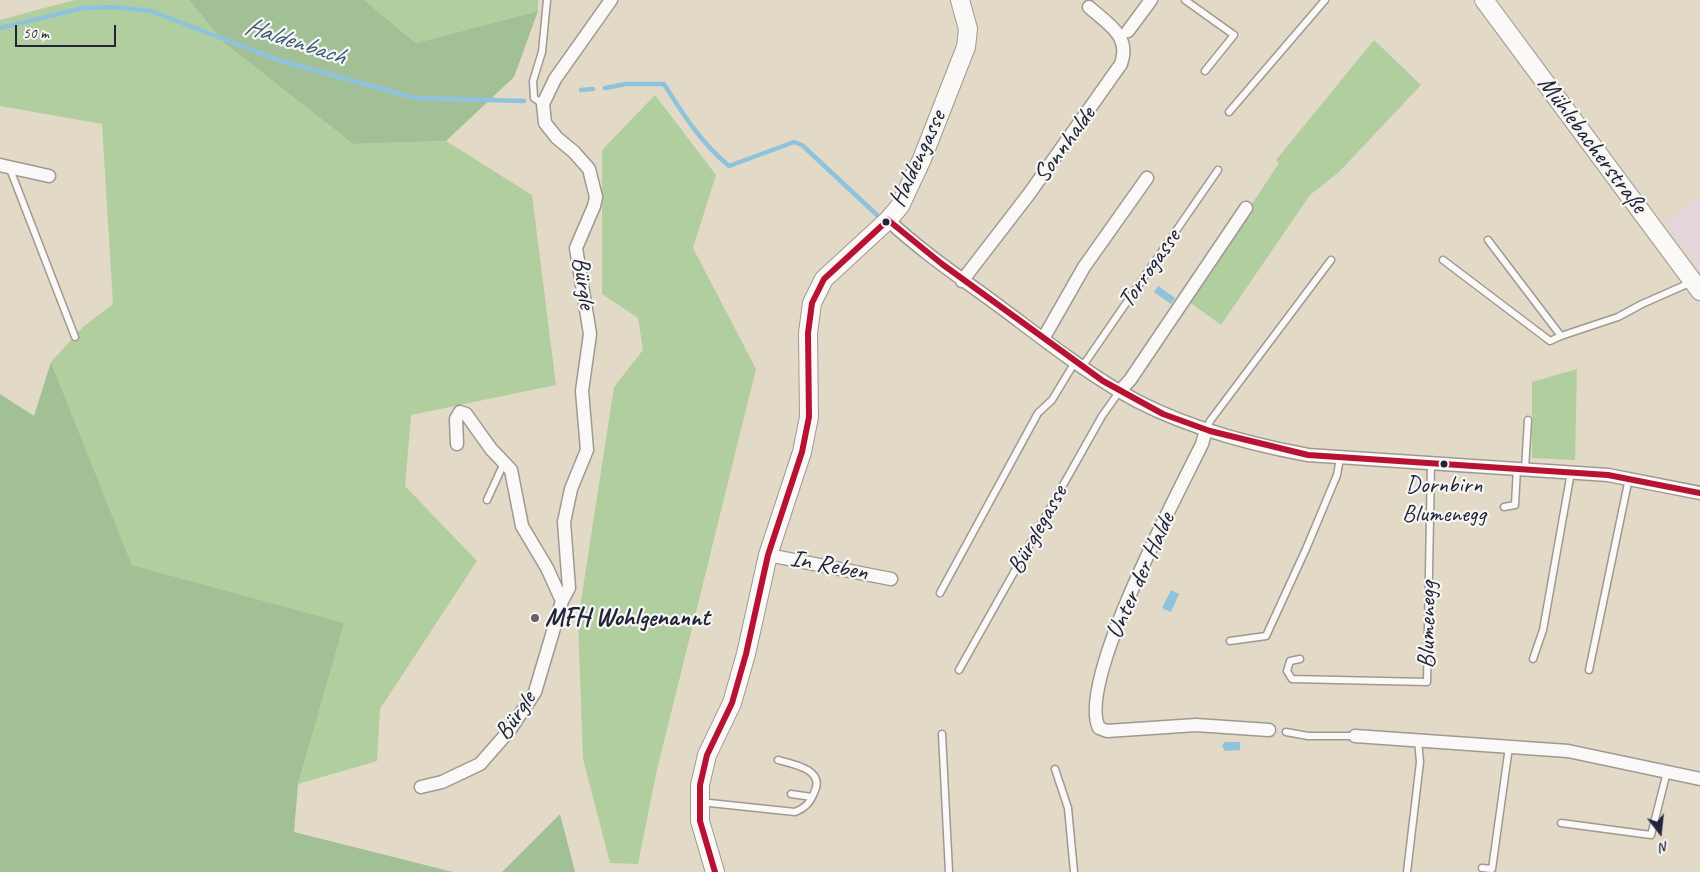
<!DOCTYPE html>
<html>
<head>
<meta charset="utf-8">
<style>
	body { margin:0 }
	#map { position:relative; width:1700px; height:872px; overflow:hidden; background:#e2d9c7; font-family:Caveat,sans-serif }
	canvas { display:block }
	.north { position:absolute; left:1635px; top:807px; width:50px; height:50px; -webkit-text-stroke:4px #f6f6f2; paint-order:stroke; rotate:164deg; font-size:14px; font-weight:700; line-height:20px; text-align:center; color:#22223b }
	.north::after { content:''; display:block; margin:auto; width:18px; height:22px; background:#22223b; clip-path:polygon(50% 0,100% 100%,50% 72%,0 100%) }
	.scale { position:absolute; left:15px; top:25px; width:101px; height:22px; box-sizing:border-box; border:2px solid #22223b; border-top:0; padding-left:6px; font-size:15px; line-height:18px; white-space:nowrap; color:#22223b; -webkit-text-stroke:4px #f6f6f2; paint-order:stroke }
</style>
</head>
<body>
<div id="map">
<canvas width="1700" height="872"></canvas>
<div class="north">N</div>
<div class="scale">50 m</div>
</div>
<script>
const ctx = document.querySelector('canvas').getContext('2d');
ctx.lineJoin = 'round';
function fill(path, color) {
  ctx.fillStyle = color;
  ctx.fill(path, 'evenodd');
}
function stroke(path, color, width, dash) {
  ctx.strokeStyle = color;
  ctx.lineWidth = width;
  ctx.lineCap = dash ? 'butt' : 'round';
  ctx.setLineDash(dash || []);
  ctx.stroke(path);
}
function drawText(font, color, halo, rows, align = 'center') {
  ctx.font = font + ' Caveat,sans-serif';
  ctx.lineWidth = 4.5;
  ctx.setLineDash([]);
  ctx.textBaseline = 'middle';
  ctx.strokeStyle = halo;
  ctx.fillStyle = color;
  for (const [text, x, y, turn = 0] of rows) {
    ctx.save();
    ctx.translate(x, y);
    ctx.rotate((+turn || 0) * Math.PI / 180);
    ctx.textAlign = isNaN(turn) ? turn : align;
    if (halo) ctx.strokeText(text, 0, 0);
    ctx.fillText(text, 0, 0);
    ctx.restore();
  }
}
fill(new Path2D(`
	M 1700,197 L 1700,269 L 1666,222 Z`), '#e5d5dd');
fill(new Path2D(`
	M 74,0 L 189,0 L 223,42 L 353,144 L 446,141 L 532,195 L 556,385 L 411,415 L 405,486 L 477,561 L 380,709 L 377,761 L 298,784 L 343,623 L 132,565 L 51,362 L 83,327 L 113,304 L 102,124 L 0,106 L 0,20 Z
	M 364,0 L 538,0 L 538,11 L 416,43 Z
	M 1374,40 L 1421,85 L 1339,172 L 1310,195 L 1221,325 L 1188,301 L 1279,163 L 1276,160 Z
	M 655,95 L 716,175 L 693,248 L 756,369 L 656,774 L 638,864 L 610,863 L 583,759 L 578,620 L 614,387 L 643,350 L 638,318 L 602,294 L 602,150 Z
	M 1577,369 L 1575,460 L 1532,458 L 1532,382 Z`), '#b1cf9e');
fill(new Path2D(`
	M 189,0 L 364,0 L 416,43 L 538,11 L 514,77 L 446,141 L 353,144 L 223,42 Z
	M 51,362 L 132,565 L 344,623 L 298,784 L 294,832 L 453,872 L 0,872 L 0,394 L 34,416 Z
	M 560,814 L 575,872 L 502,872 Z`), '#a2c095');
fill(new Path2D(`
	M 1158,286 L 1175,298 L 1171,304 L 1154,292 Z
	M 1171,590 L 1179,594 L 1171,612 L 1162,608 Z
	M 1225,742 L 1240,742 L 1240,750 L 1225,751 L 1222,746 Z`), '#8fc2dd');
stroke(new Path2D(`
	M 0,28 L 83,8 L 115,7 L 151,11 L 281,61 L 415,98 L 524,101
	M 605,88 L 626,84 L 664,84 C 683,114 701,143 729,166 L 794,142 L 802,145 L 877,215
	M 581,90 L 593,89`), '#8fc2dd', 4.5);
const lane = new Path2D(`
	M 1185,0 L 1234,35 L 1205,71
	M 543,104 L 534,98 L 533,81 L 542,52 L 547,0
	M 1229,112 L 1325,0
	M 10,169 L 75,337
	M 1488,240 L 1561,336 L 1618,317 L 1642,304 L 1692,282
	M 1443,260 L 1550,341 L 1561,336
	M 1082,367 L 1218,170
	M 1206,430 L 1210,421 L 1331,260
	M 1525,469 L 1528,420
	M 487,500 L 504,463
	M 1504,507 L 1515,505 L 1517,468
	M 940,593 L 1038,413 L 1052,400 L 1075,362
	M 1230,641 L 1266,636 L 1306,549 L 1337,475 L 1340,458
	M 1300,659 L 1290,661 L 1287,671 L 1292,679 L 1427,682 L 1431,462
	M 1533,659 L 1543,630 L 1571,472
	M 959,670 L 1102,416 L 1119,392
	M 1589,670 L 1629,478
	M 1286,732 L 1308,736 L 1355,736
	M 942,734 L 949,872
	M 1055,769 L 1068,808 L 1074,872
	M 791,794 L 812,797
	M 700,802 L 795,812 C 805,808 810,803 814,793 C 826,770 794,764 778,760
	M 1561,823 L 1651,835 L 1667,772
	M 1482,868 L 1492,869 L 1509,747
	M 1407,872 L 1420,762 L 1418,740`);
const street = new Path2D(`
	M 1128,31 L 1151,0
	M 0,165 L 49,176
	M 888,220 C 922,252 961,278 999,306 C 1038,335 1077,366 1119,391 C 1176,425 1243,443 1308,455 L 1608,475 L 1700,493
	M 962,281 L 1029,194 L 1121,64 C 1131,36 1108,24 1089,7
	M 1043,339 L 1084,267 L 1147,178
	M 1119,392 L 1130,380 L 1246,208
	M 1206,430 L 1202,444 C 1178,494 1076,682 1099,728 L 1107,731 L 1196,725 L 1269,730
	M 457,444 L 456,419 L 460,412 L 466,414 L 491,449 L 511,470 L 522,526 L 547,568 L 562,601
	M 768,555 L 891,579
	M 1355,736 L 1568,751 L 1700,779
	M 421,787 L 442,782 L 480,764 L 509,731 L 535,692 L 562,601 L 569,588 L 564,522 L 571,489 L 587,450 L 582,391 L 590,334 L 576,248 L 594,206 L 596,197 L 589,169 L 574,152 L 557,138 L 545,123 L 543,104 L 555,79 L 611,0`);
const secondary = new Path2D(`
	M 1484,0 L 1700,291
	M 715,872 L 700,821 L 700,785 L 707,755 L 732,703 L 746,654 L 768,555 L 802,452 L 809,417 L 808,333 L 812,303 L 824,279 L 888,220 L 900,206 L 922,159 L 966,47 L 968,29 L 960,0`);
stroke(lane, '#9e9992', 9);
stroke(street, '#9e9992', 15);
stroke(secondary, '#9e9992', 20);
stroke(lane, '#fbf9f7', 6);
stroke(street, '#fbf9f7', 12);
stroke(secondary, '#fbf9f7', 18);
stroke(new Path2D(`
	M 888,220 L 942,264 L 1103,381 L 1163,414 L 1210,431 L 1308,455 L 1608,475 L 1700,493
	M 715,872 L 700,821 L 700,785 L 707,755 L 732,703 L 746,654 L 768,555 L 802,452 L 809,417 L 808,333 L 812,303 L 824,279 L 888,220`), '#b71234', 6);
for (const [x, y, r, color] of [
	[886,222,4.5,"#22223b"],
	[1444,464,4.5,"#22223b"],
	[535,618,5,"#65626c"]
]) {
  const dot = new Path2D();
  dot.arc(x, y, r, 0, 2 * Math.PI);
  ctx.fillStyle = color;
  ctx.fill(dot);
  stroke(dot, '#f6f6f2', 2);
}
drawText('24px', '#22223b', '#f6f6f2', [
	["Dornbirn",1444,486],
	["Blumenegg",1444,515]
]);
drawText('25px', '#22223b', '#f6f6f2', [
	["Sonnhalde",1065,145,-54],
	["Mühlebacherstraße",1592,145,53],
	["Haldengasse",918,159,-65],
	["Torrogasse",1150,269,-55],
	["Bürgle",583,283,82],
	["Bürglegasse",1038,530,-61],
	["In Reben",829,566,11],
	["Unter der Halde",1141,576,-66],
	["Blumenegg",1428,625,-89],
	["Bürgle",516,716,-56]
]);
drawText('bold 25px', '#22223b', '#f6f6f2', [
	["MFH Wohlgenannt",545,618]
], 'left');
drawText('italic 26px', '#3c5677', '#f6f6f2', [
	["Haldenbach",295,42,18]
]);
</script>
</body>
</html>
